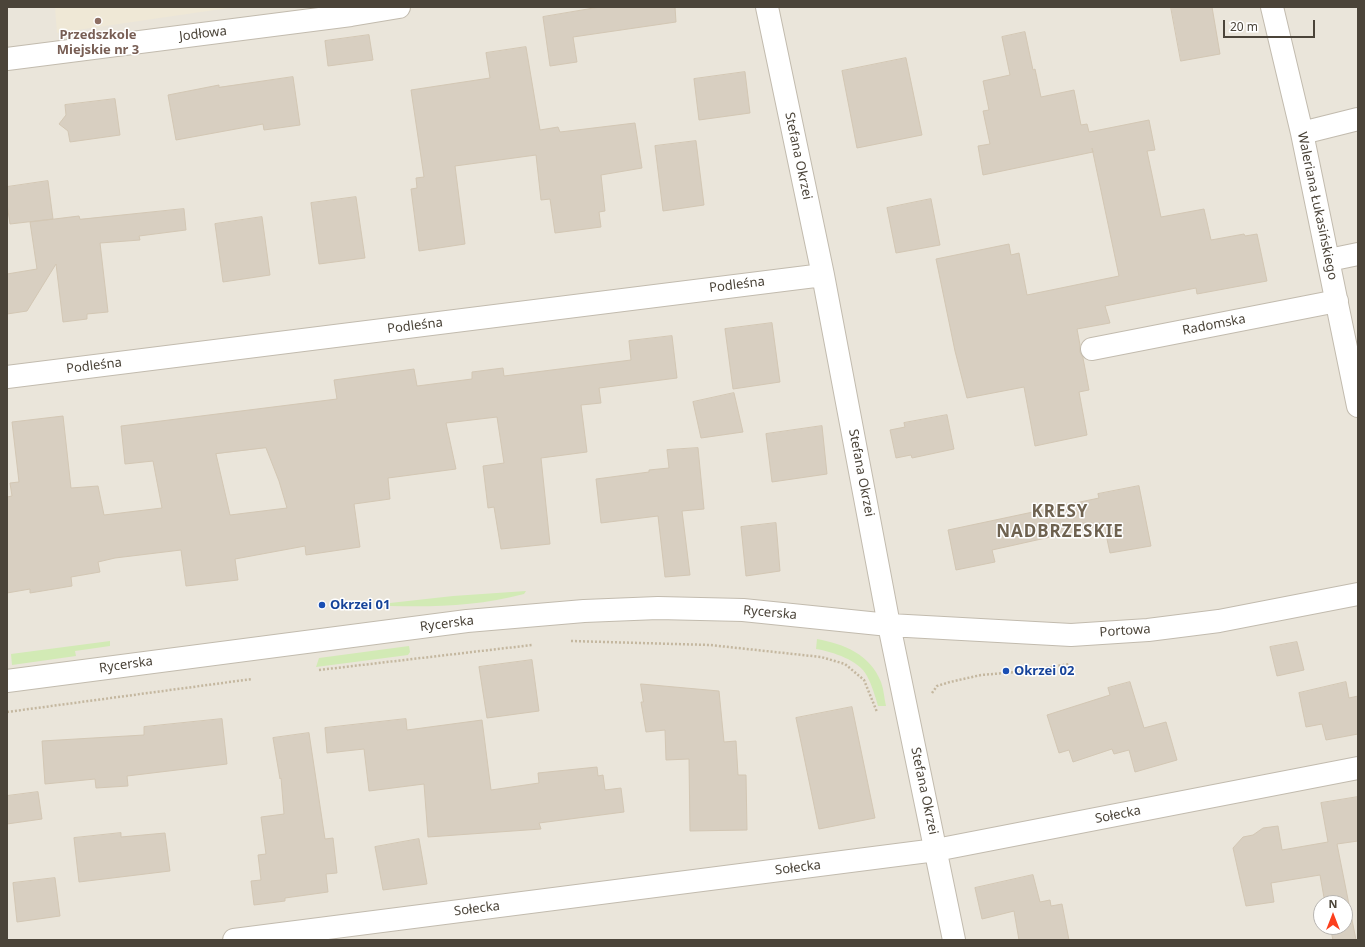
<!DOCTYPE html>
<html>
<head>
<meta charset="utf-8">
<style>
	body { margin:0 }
	#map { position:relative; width:1365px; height:947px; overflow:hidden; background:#f6f3ec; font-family:"Noto Sans",sans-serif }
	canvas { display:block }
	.frame { position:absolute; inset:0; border:8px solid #4b4439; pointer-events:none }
	.north { position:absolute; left:1313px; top:895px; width:40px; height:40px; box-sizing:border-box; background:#fff; border:1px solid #b7b4b0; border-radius:50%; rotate:0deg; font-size:11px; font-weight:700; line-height:16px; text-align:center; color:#4b4439 }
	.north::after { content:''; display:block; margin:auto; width:14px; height:18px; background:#fc3f1d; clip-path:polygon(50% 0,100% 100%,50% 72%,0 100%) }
	.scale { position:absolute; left:1223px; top:20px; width:92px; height:18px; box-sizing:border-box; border:2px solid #4b4439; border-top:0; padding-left:5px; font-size:12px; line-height:14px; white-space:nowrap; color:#4b4439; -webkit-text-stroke:3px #fff; paint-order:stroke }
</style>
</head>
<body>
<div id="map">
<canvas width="1365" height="947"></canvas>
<div class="frame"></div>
<div class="north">N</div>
<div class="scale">20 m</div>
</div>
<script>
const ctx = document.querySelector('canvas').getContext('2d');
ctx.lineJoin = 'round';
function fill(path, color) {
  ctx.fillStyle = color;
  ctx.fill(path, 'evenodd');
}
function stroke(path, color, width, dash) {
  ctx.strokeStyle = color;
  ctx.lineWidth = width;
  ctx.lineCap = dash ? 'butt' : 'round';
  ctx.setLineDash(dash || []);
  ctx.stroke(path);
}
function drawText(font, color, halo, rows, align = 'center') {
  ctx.font = font + ' "Noto Sans",sans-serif';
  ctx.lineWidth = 3;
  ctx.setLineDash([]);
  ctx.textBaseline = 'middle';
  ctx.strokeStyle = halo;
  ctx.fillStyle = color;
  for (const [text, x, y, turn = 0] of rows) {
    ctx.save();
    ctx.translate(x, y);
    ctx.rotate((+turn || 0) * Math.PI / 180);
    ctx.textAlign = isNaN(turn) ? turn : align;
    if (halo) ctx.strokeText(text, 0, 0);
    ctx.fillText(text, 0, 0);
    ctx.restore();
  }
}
fill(new Path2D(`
	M 7,7 L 1358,7 L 1358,940 L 7,940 ZM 1321,903 L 1345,903 L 1345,927 L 1321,927 Z`), '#eae5da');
fill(new Path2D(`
	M 55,7 L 235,7 L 57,33 Z`), '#efe8d6');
fill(new Path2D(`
	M 526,591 L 524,594 C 479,606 437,607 390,606 L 390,603 L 453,596 Z
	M 817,639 C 844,644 870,654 881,682 C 884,690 884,698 886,706 L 878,706 C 875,696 872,685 867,676 C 859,660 833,652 816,649 Z
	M 110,641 L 110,646 L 75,651 L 76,656 L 12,665 L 11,654 Z
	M 409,646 L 410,652 L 408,655 L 316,667 L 319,658 Z`), '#d2eab5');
const building = new Path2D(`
	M 600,7 L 675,7 L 676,22 L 573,37 L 577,62 L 550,66 L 543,17 Z
	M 1171,7 L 1212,7 L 1220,54 L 1181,61 Z
	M 1025,32 L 1033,70 L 1035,69 L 1041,97 L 1074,90 L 1081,125 L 1087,124 L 1089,132 L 1149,120 L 1155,150 L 1147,151 L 1161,217 L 1204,209 L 1211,240 L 1244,234 L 1245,236 L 1257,234 L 1267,281 L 1197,294 L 1196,288 L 1105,306 L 1110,323 L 1077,329 L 1080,345 L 1080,352 L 1083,358 L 1089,390 L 1079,392 L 1087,435 L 1035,446 L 1024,387 L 967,398 L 955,351 L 936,259 L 1009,244 L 1011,255 L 1019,253 L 1027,295 L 1119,276 L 1092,148 L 1093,152 L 983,175 L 978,146 L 990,144 L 983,111 L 989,110 L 983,81 L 1010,75 L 1002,37 Z
	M 369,35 L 373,60 L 328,66 L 325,41 Z
	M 526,47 L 540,130 L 558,127 L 560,132 L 635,123 L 642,168 L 601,175 L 605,211 L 599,212 L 601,227 L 555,233 L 550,199 L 541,200 L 536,155 L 455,166 L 465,244 L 419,251 L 411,189 L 417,188 L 416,178 L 424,177 L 411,90 L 490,78 L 486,53 Z
	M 906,58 L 922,135 L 857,148 L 842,71 Z
	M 745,72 L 750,113 L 699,120 L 694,79 Z
	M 293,77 L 300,125 L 264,130 L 263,124 L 176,140 L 168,95 L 219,85 L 219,87 Z
	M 115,99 L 120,135 L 70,142 L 68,131 L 59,124 L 66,115 L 65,105 Z
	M 696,141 L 704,205 L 663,211 L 655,146 Z
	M 48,181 L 53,219 L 10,224 L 7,204 L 7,187 Z
	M 356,197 L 365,258 L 319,264 L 311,203 Z
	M 931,199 L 940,245 L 896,253 L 887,208 Z
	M 184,209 L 186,230 L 139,236 L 140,240 L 100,243 L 108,312 L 87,314 L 87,319 L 63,322 L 56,264 L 27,311 L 7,314 L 7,274 L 37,269 L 30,222 L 79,216 L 80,219 Z
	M 262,217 L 270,275 L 223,282 L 215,224 Z
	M 772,323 L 780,382 L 733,389 L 725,329 Z
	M 672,336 L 677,378 L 599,388 L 601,403 L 581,405 L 587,452 L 541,458 L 550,544 L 501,549 L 494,507 L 488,508 L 483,466 L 504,463 L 497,417 L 446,423 L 456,469 L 388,478 L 390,499 L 354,504 L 360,547 L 306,555 L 305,546 L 235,559 L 238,580 L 186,586 L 181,550 L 115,558 L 98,562 L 100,572 L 71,577 L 72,586 L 30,593 L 30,589 L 7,593 L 7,497 L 12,496 L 10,483 L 19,482 L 12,422 L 63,416 L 71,488 L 98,486 L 104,515 L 162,508 L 153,461 L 125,464 L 121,426 L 337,399 L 334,380 L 414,369 L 417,386 L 472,379 L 472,372 L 503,368 L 504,376 L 631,360 L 629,341 ZM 266,448 L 279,481 L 287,508 L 230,515 L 216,454 Z
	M 734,393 L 743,432 L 701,438 L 693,402 Z
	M 947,415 L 954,449 L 912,458 L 911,455 L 896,458 L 890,430 L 905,427 L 904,423 Z
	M 822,426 L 827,474 L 772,482 L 766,434 Z
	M 698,448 L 704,509 L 682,511 L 690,575 L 665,577 L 658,516 L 601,523 L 596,479 L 649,472 L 649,470 L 669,468 L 667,450 Z
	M 1139,486 L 1151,546 L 1110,553 L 1104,525 L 992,550 L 995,562 L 956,570 L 948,530 L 1099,498 L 1098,494 Z
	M 776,523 L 780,571 L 746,576 L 741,527 Z
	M 1297,642 L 1304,670 L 1277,676 L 1270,647 Z
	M 532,660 L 539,711 L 487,718 L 479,667 Z
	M 1130,682 L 1144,728 L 1166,722 L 1177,760 L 1135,772 L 1129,750 L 1114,754 L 1112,749 L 1073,762 L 1069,750 L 1059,753 L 1047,715 L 1110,695 L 1108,688 Z
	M 1346,682 L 1349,698 L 1358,696 L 1358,734 L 1326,740 L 1322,724 L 1306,727 L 1299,693 Z
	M 641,684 L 719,691 L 724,742 L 736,741 L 738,775 L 746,775 L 747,830 L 690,831 L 689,759 L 666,760 L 665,730 L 646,732 L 641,702 L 643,702 Z
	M 852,707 L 875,818 L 819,829 L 796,718 Z
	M 222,719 L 227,764 L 127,776 L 128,786 L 96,788 L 95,779 L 45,784 L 42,741 L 144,735 L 144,727 Z
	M 406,719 L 407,730 L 482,720 L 491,790 L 539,783 L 538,773 L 597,767 L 598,776 L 603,775 L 605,790 L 621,788 L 624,812 L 539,823 L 541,829 L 428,837 L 424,784 L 369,791 L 364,749 L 327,753 L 325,728 Z
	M 309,733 L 325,839 L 333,838 L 337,873 L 326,874 L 328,892 L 285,898 L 285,901 L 254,905 L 251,881 L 261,880 L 258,855 L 266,854 L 261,817 L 284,814 L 281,778 L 280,779 L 273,738 Z
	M 38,792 L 42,819 L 7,824 L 7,796 Z
	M 1358,797 L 1358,841 L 1337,844 L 1356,940 L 1333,940 L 1330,927 L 1345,927 L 1345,903 L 1325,903 L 1320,875 L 1271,883 L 1274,902 L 1246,906 L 1233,848 L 1243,837 L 1253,835 L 1263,828 L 1278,826 L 1282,850 L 1328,842 L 1321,803 Z
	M 121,833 L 121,837 L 165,833 L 170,871 L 79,882 L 74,838 Z
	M 419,839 L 427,884 L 383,890 L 375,847 Z
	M 1033,875 L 1040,902 L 1050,900 L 1051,906 L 1062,904 L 1069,940 L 1019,940 L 1014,911 L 982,919 L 975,888 Z
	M 55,878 L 60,916 L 17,922 L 13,883 Z`);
fill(building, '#d8cfc1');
stroke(building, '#d3c7b4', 1);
const minor = new Path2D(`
	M 767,7 L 823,275 L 889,625 L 954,940
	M 1272,7 L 1302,133 L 1358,406
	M 7,59 L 351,15 L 399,7
	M 1302,133 L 1358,119
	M 1329,260 L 1358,254
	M 1092,349 L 1337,301
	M 7,377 L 823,275
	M 7,681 L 467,621 L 584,611 L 658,608 L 743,610 L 889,625 L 1071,635 L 1148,630 L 1219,621 L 1358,594
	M 234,940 L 936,850 L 1358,768`);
stroke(minor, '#c2bbae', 24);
stroke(new Path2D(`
	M 571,641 L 710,645 L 821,657 L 845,664 L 864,680 L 877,712
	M 319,670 L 532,645
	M 932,693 L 937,686 L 950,682 L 981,675 L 1028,671 L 1069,664
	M 7,712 L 252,679`), '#c4b79f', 2.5, [2, 2]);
stroke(minor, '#fff', 22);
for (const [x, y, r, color] of [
	[98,21,4,"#8d6e63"],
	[322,605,4,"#1a4fb4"],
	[1006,671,4,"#1a4fb4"]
]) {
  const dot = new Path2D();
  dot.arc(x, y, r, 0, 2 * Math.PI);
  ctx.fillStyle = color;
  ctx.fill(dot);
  stroke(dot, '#fff', 1.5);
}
drawText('13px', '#4b4439', '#fff', [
	["Jodłowa",203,34,-7],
	["Stefana Okrzei",798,156,78],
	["Waleriana Łukasińskiego",1317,206,78],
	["Podleśna",737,285,-7],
	["Radomska",1214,325,-11],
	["Podleśna",415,326,-7],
	["Podleśna",94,366,-7],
	["Stefana Okrzei",861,473,79],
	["Rycerska",770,613,5],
	["Rycerska",447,624,-7],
	["Portowa",1125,631,-4],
	["Rycerska",126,665,-8],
	["Stefana Okrzei",924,791,78],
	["Sołecka",1118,815,-11],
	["Sołecka",798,868,-7],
	["Sołecka",477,909,-7]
]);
drawText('bold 13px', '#785e54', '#fff', [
	["Przedszkole",98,35],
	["Miejskie nr 3",98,50]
]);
drawText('bold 13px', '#164399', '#fff', [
	["Okrzei 01",330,605],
	["Okrzei 02",1014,671]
], 'left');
ctx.letterSpacing = '1px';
drawText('bold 17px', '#6e6250', '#fff', [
	["KRESY",1060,512],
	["NADBRZESKIE",1060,532]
]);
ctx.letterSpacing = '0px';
</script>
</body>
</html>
